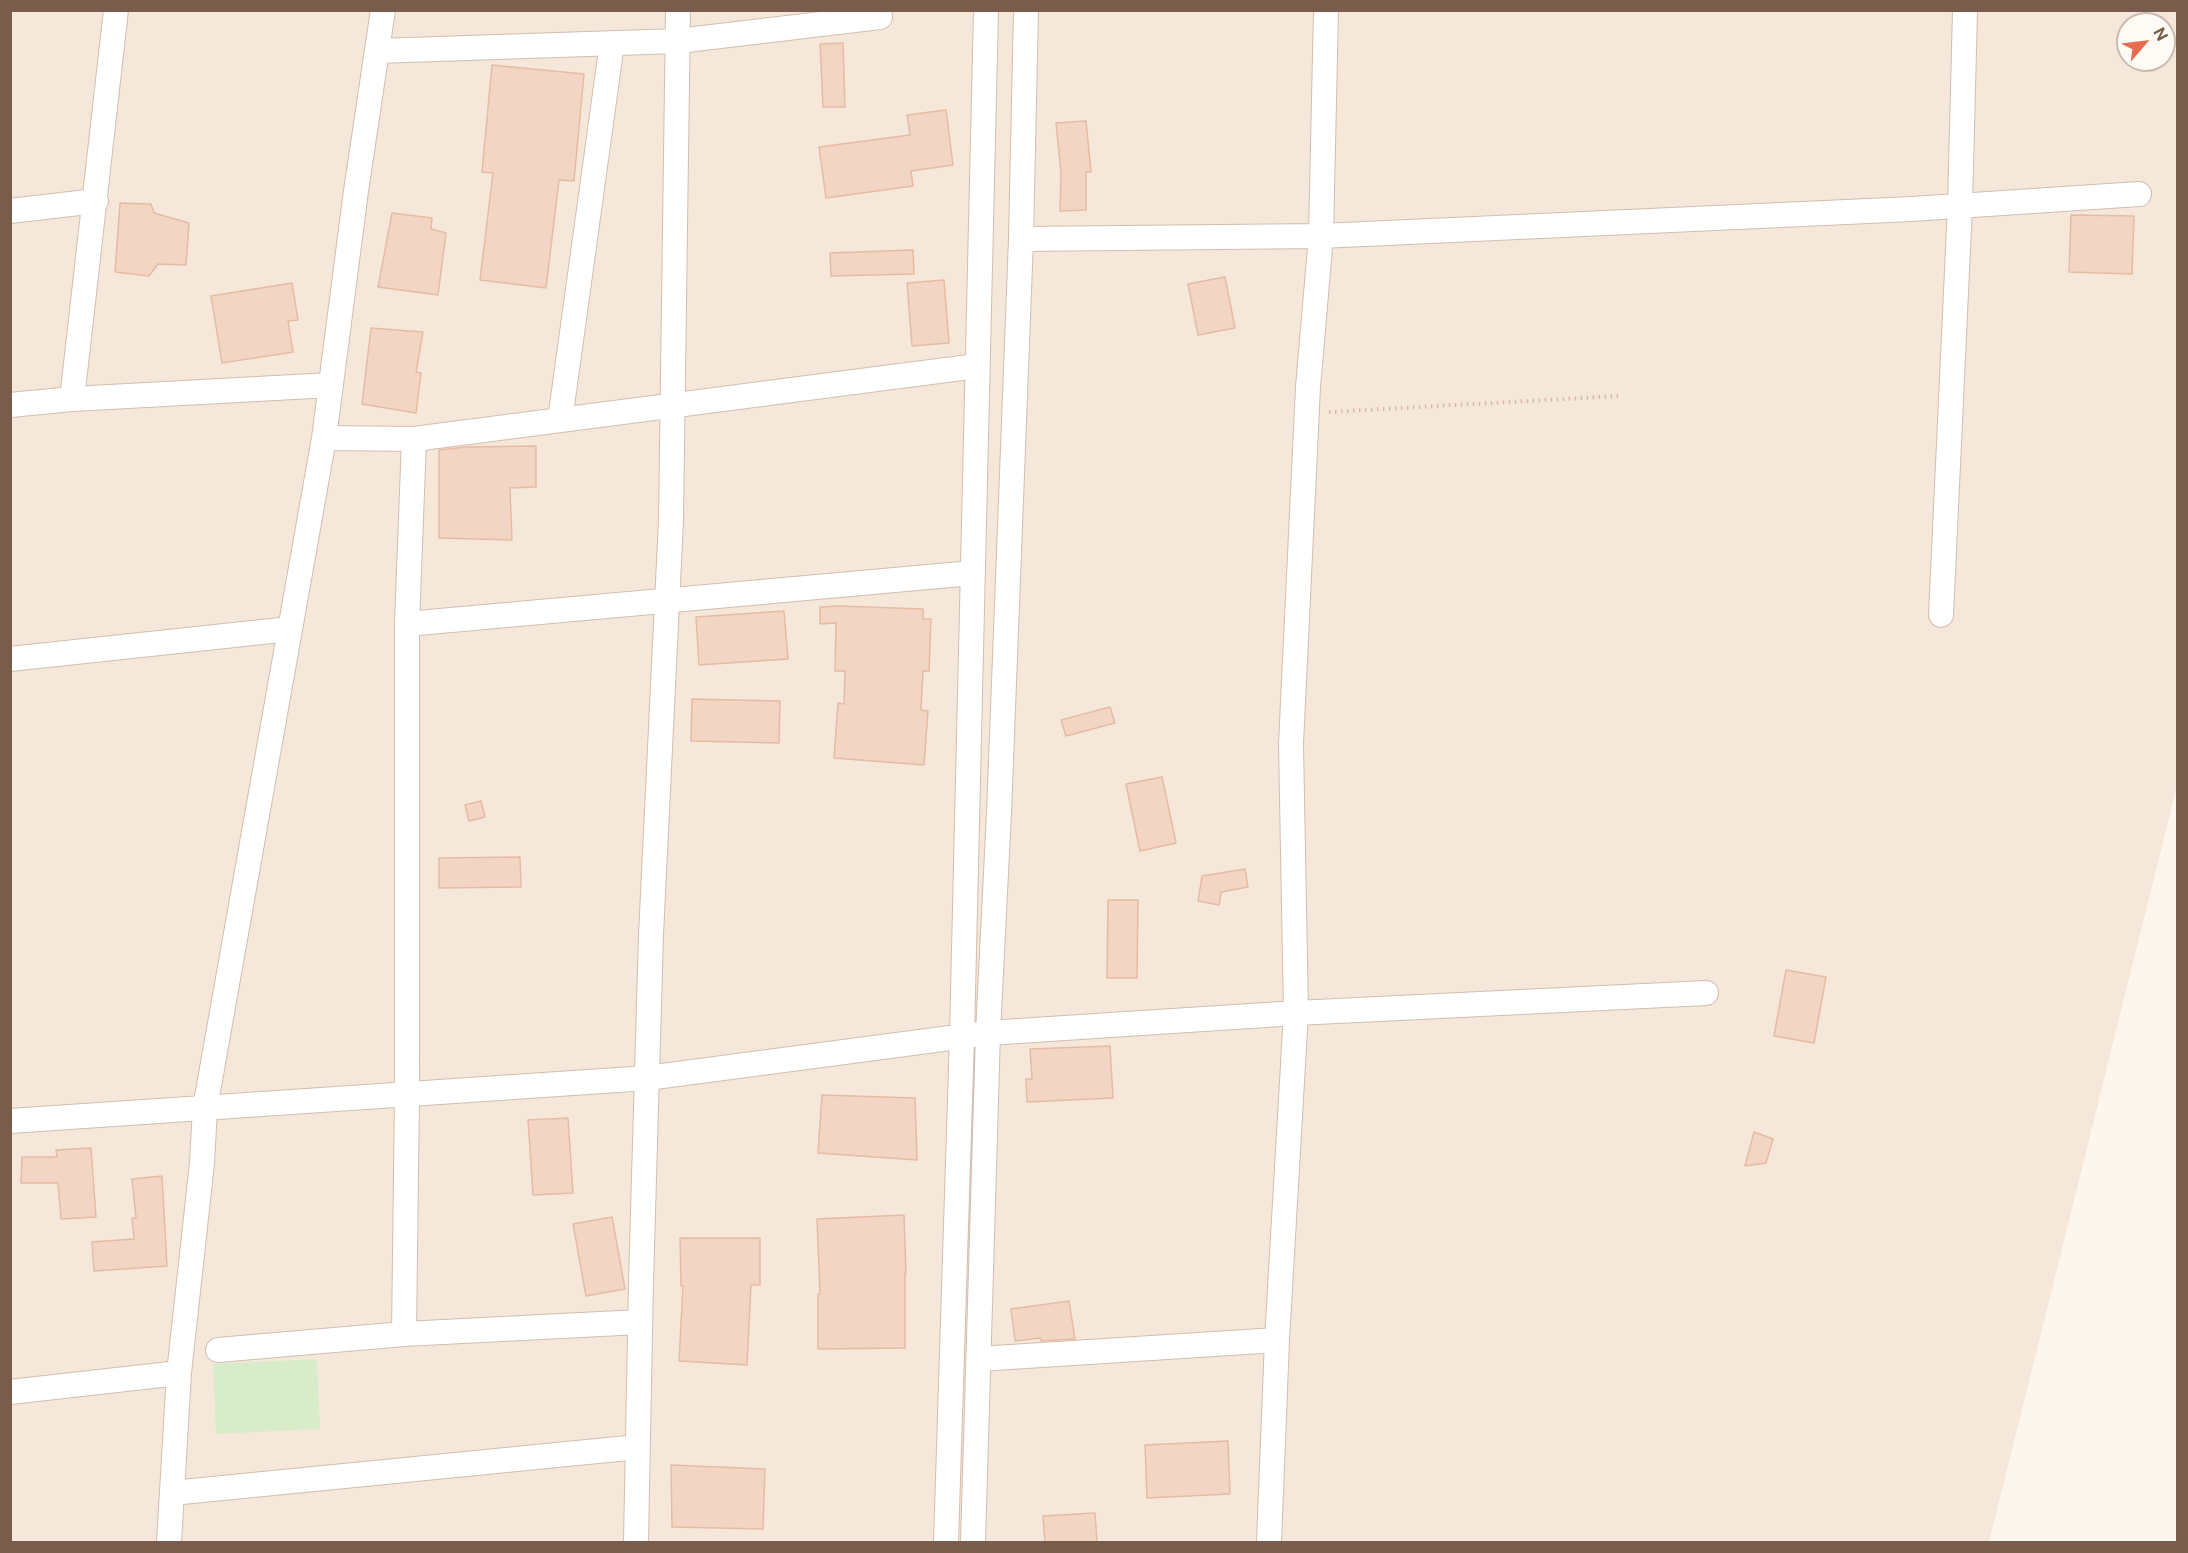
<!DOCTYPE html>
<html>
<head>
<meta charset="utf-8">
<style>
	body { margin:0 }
	#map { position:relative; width:2188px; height:1553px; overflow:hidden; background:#fdf6ec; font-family:"Public Sans",sans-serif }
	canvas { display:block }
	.frame { position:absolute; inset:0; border:12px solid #7a5c4d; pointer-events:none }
	.north { position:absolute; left:2116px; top:12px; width:60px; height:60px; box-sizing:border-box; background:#fffaf3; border:2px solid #cabbb1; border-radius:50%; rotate:62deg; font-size:16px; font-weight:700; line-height:24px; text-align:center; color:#7a5c4d }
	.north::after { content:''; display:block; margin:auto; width:21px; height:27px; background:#e76f51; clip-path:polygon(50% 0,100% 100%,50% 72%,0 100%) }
</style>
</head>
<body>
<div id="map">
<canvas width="2188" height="1553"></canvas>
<div class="frame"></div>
<div class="north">N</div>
</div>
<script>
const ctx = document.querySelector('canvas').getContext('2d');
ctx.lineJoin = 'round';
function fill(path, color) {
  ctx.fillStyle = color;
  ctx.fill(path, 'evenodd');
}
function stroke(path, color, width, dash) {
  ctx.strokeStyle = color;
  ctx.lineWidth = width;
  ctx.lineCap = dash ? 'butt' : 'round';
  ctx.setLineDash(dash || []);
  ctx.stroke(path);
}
fill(new Path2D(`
	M 11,11 L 2177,11 L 2177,786 L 1989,1542 L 11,1542 ZM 2128,24 L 2164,24 L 2164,60 L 2128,60 Z`), '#f5e8da');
fill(new Path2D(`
	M 317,1359 L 320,1429 L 216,1434 L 213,1364 Z`), '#d8ecc9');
const building = new Path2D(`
	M 843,43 L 845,107 L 823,107 L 820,44 Z
	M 492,65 L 584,74 L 574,181 L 559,180 L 546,288 L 480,280 L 493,173 L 482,172 Z
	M 946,110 L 953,165 L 911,171 L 913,186 L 826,198 L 819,147 L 910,135 L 907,115 Z
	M 1086,121 L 1091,172 L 1086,172 L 1086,210 L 1060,211 L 1061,173 L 1056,123 Z
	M 120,203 L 151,204 L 154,213 L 189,223 L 186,265 L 158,264 L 149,276 L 115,272 Z
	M 392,213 L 432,218 L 431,229 L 446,233 L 438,295 L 378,287 Z
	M 2071,215 L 2134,216 L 2132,274 L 2069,272 Z
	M 913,250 L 914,274 L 831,276 L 830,253 Z
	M 1225,277 L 1235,328 L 1198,335 L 1188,284 Z
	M 944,280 L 949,343 L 912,346 L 907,283 Z
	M 292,283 L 298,320 L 288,321 L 293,352 L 222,363 L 211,296 Z
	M 371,328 L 423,332 L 416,372 L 421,373 L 416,413 L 362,404 Z
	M 536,446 L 536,487 L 510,488 L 512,540 L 439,538 L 439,450 L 466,447 Z
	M 839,606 L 923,609 L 923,619 L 931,619 L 929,671 L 923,671 L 921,710 L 928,711 L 924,765 L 834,758 L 838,703 L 844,704 L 845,671 L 835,671 L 836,623 L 820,624 L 820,607 Z
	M 784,611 L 788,659 L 699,665 L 696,617 Z
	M 692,699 L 780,701 L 779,743 L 691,741 Z
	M 1110,707 L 1115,723 L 1066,736 L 1061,720 Z
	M 1162,777 L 1176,843 L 1140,851 L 1126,784 Z
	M 481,801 L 485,817 L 469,821 L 465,805 Z
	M 520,857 L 521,887 L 439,888 L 439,858 Z
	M 1245,869 L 1248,887 L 1221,892 L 1219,905 L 1198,901 L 1202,876 Z
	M 1108,900 L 1138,900 L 1137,978 L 1107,978 Z
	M 1786,970 L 1826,977 L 1814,1043 L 1774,1036 Z
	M 1110,1046 L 1113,1098 L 1027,1102 L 1026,1079 L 1032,1079 L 1030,1049 Z
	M 822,1095 L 915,1098 L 917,1160 L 818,1153 Z
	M 568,1118 L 573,1193 L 533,1195 L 528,1120 Z
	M 1754,1132 L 1773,1139 L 1766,1163 L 1745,1166 Z
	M 91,1148 L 96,1217 L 61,1219 L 58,1183 L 21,1183 L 22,1157 L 57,1157 L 56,1150 Z
	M 162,1176 L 167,1266 L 94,1271 L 92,1242 L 134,1239 L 132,1218 L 136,1218 L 132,1179 Z
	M 904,1215 L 906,1273 L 905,1273 L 905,1348 L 818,1349 L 818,1294 L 820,1294 L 817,1219 Z
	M 612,1217 L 625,1289 L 586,1296 L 573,1224 Z
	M 680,1238 L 760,1238 L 760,1285 L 751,1285 L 747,1365 L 679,1361 L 683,1286 L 681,1286 Z
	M 1069,1301 L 1075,1339 L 1041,1341 L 1040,1338 L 1015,1341 L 1011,1309 Z
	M 1228,1441 L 1230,1494 L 1147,1498 L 1145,1445 Z
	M 671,1465 L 765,1469 L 763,1529 L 672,1527 Z
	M 1095,1513 L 1097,1542 L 1045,1542 L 1043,1516 Z`);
fill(building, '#f3d5c3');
stroke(building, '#e6bba3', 1.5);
const minor = new Path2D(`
	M 377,51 L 678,41 L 880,17
	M 10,211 L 96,201
	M 1021,239 L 1321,236 L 1912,209 L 2139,194
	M 72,399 L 116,10
	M 10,405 L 72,399 L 331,385
	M 560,420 L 612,43
	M 324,438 L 414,439 L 977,366
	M 1941,615 L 1960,206 L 1965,10
	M 407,624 L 972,573
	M 10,659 L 290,629
	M 10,1121 L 647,1078 L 988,1033 L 1296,1013 L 1706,993
	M 404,1334 L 640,1322
	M 218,1350 L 404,1334 L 407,1095 L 407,624 L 414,439
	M 979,1359 L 1277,1340
	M 10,1392 L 179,1373
	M 172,1493 L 638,1447
	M 169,1542 L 179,1373 L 202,1163 L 205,1108 L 324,438 L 356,191 L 383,10
	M 636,1542 L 641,1282 L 651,935 L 671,520 L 678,10
	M 946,1542 L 962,1036 L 986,10
	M 973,1542 L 988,1033 L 999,813 L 1021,239 L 1026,10
	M 1269,1542 L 1277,1340 L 1296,1013 L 1291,744 L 1308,387 L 1321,236 L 1326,10`);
stroke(minor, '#d1beb0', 26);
stroke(new Path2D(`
	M 1329,412 L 1618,396`), '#d9b8a5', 4, [1.5, 4.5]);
stroke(minor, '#fff', 24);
</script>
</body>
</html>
